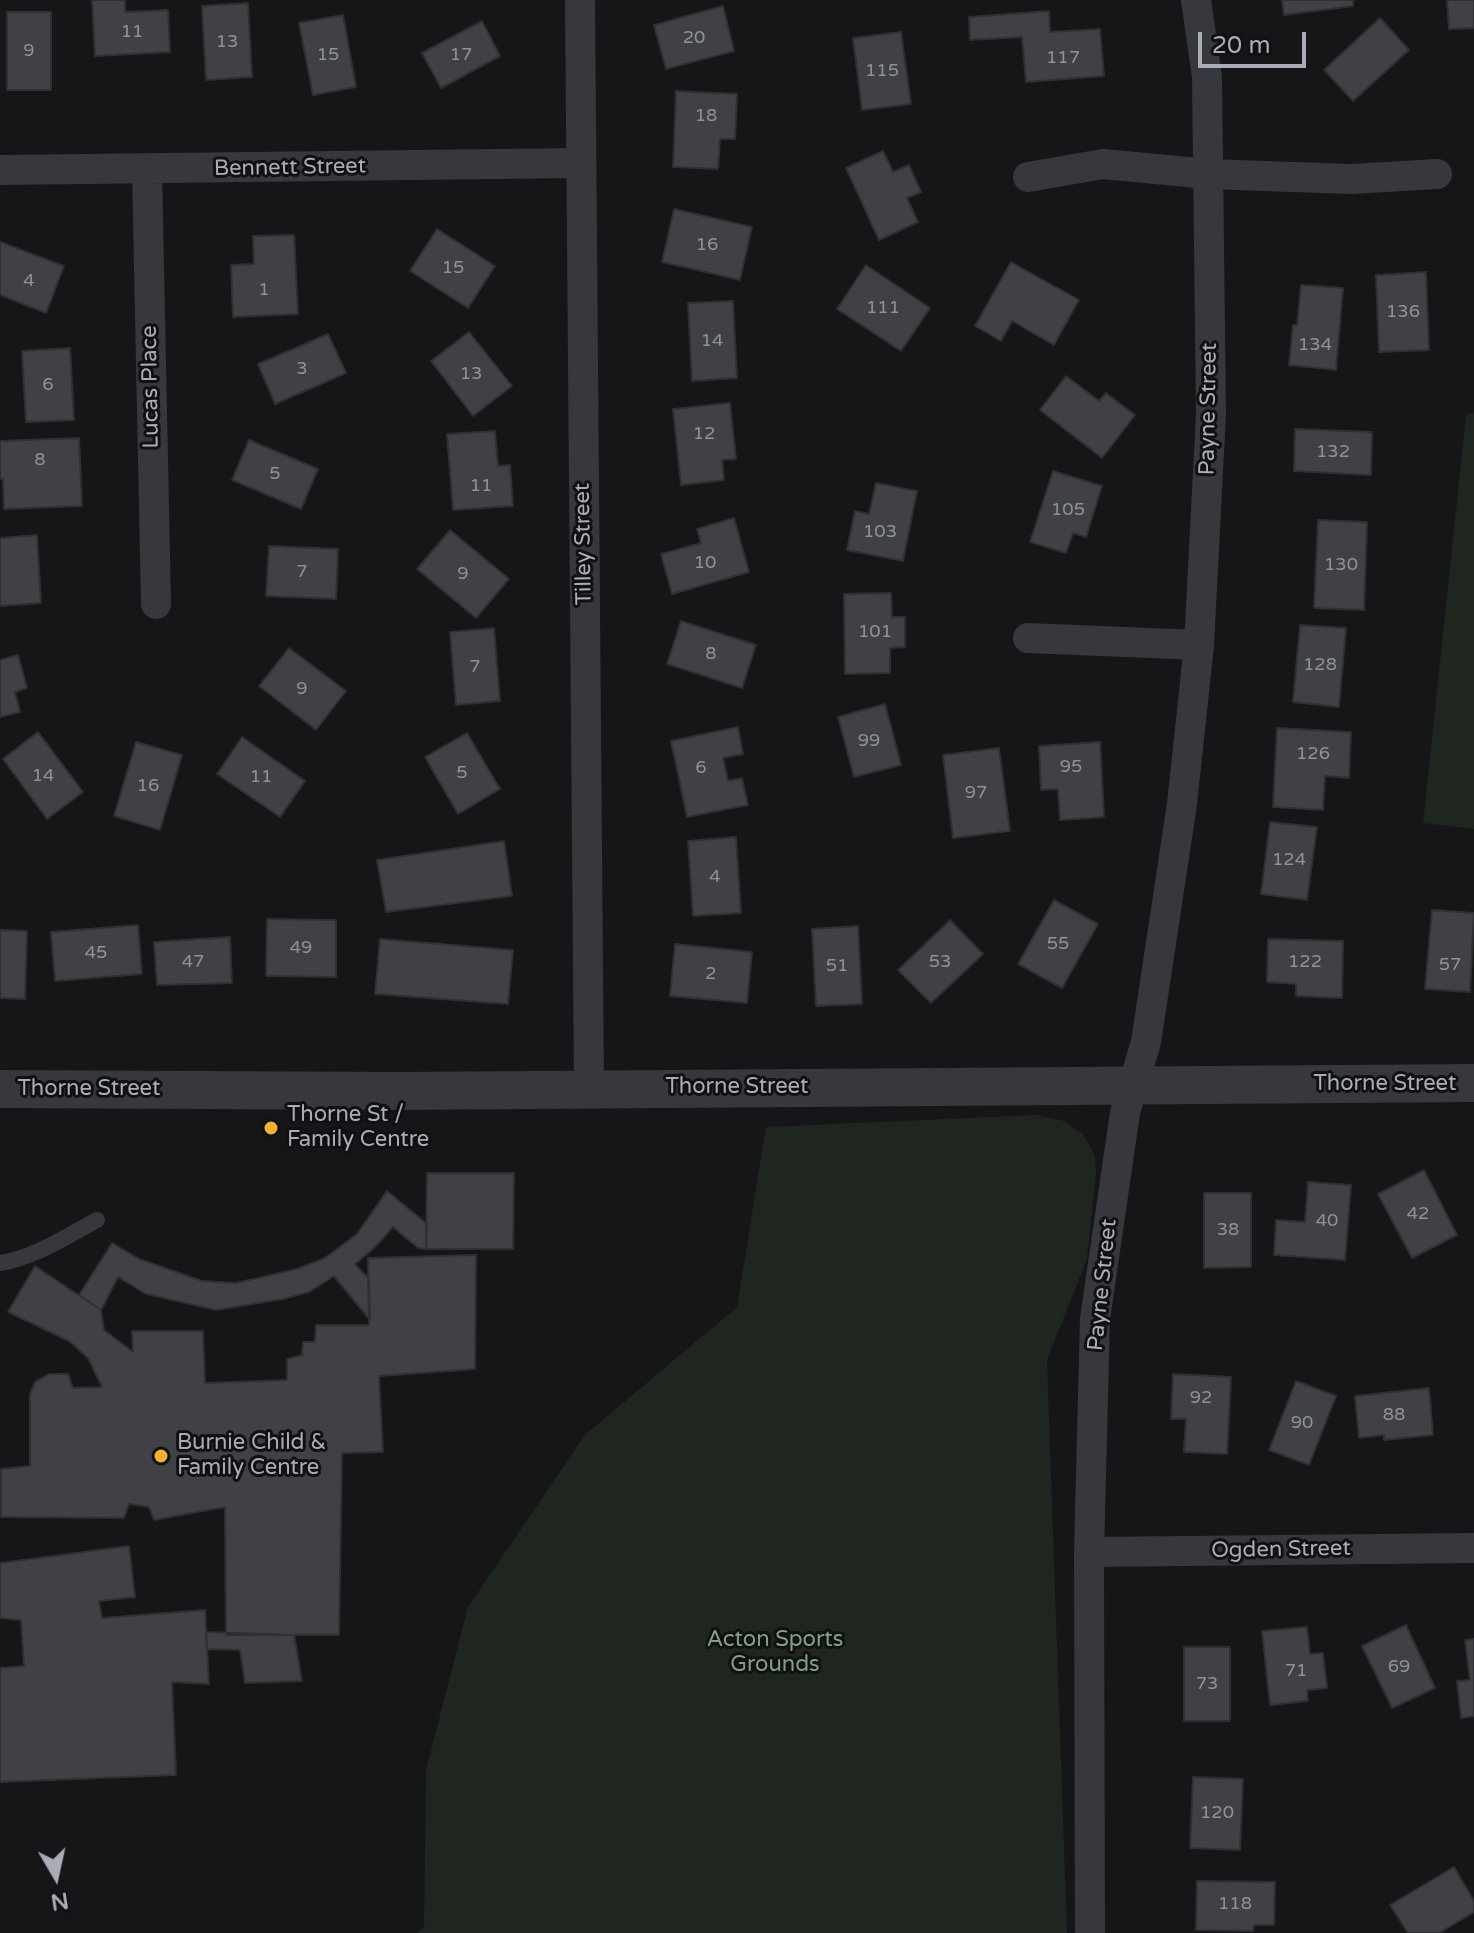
<!DOCTYPE html>
<html>
<head>
<meta charset="utf-8">
<style>
	body { margin:0 }
	#map { position:relative; width:1474px; height:1933px; overflow:hidden; background:#161618; font-family:"Varela Round",sans-serif }
	canvas { display:block }
	.north { position:absolute; left:16px; top:1837px; width:80px; height:80px; -webkit-text-stroke:6px #111113; paint-order:stroke; rotate:171deg; font-size:22px; font-weight:700; line-height:32px; text-align:center; color:#a8adb8 }
	.north::after { content:''; display:block; margin:auto; width:28px; height:36px; background:#a8adb8; clip-path:polygon(50% 0,100% 100%,50% 72%,0 100%) }
	.scale { position:absolute; left:1198px; top:32px; width:108px; height:36px; box-sizing:border-box; border:4px solid #a8adb8; border-top:0; padding-left:10px; font-size:24px; line-height:28px; white-space:nowrap; color:#a8adb8; -webkit-text-stroke:6px #111113; paint-order:stroke }
</style>
</head>
<body>
<div id="map">
<canvas width="1474" height="1933"></canvas>
<div class="north">N</div>
<div class="scale">20 m</div>
</div>
<script>
const ctx = document.querySelector('canvas').getContext('2d');
ctx.lineJoin = 'round';
function fill(path, color) {
  ctx.fillStyle = color;
  ctx.fill(path, 'evenodd');
}
function stroke(path, color, width, dash) {
  ctx.strokeStyle = color;
  ctx.lineWidth = width;
  ctx.lineCap = dash ? 'butt' : 'round';
  ctx.setLineDash(dash || []);
  ctx.stroke(path);
}
function drawText(font, color, halo, rows, align = 'center') {
  ctx.font = font + ' "Varela Round",sans-serif';
  ctx.lineWidth = 6;
  ctx.setLineDash([]);
  ctx.textBaseline = 'middle';
  ctx.strokeStyle = halo;
  ctx.fillStyle = color;
  for (const [text, x, y, turn = 0] of rows) {
    ctx.save();
    ctx.translate(x, y);
    ctx.rotate((+turn || 0) * Math.PI / 180);
    ctx.textAlign = isNaN(turn) ? turn : align;
    if (halo) ctx.strokeText(text, 0, 0);
    ctx.fillText(text, 0, 0);
    ctx.restore();
  }
}
fill(new Path2D(`
	M 1474,413 L 1474,829 L 1423,823 L 1466,415 Z
	M 1036,1115 L 1064,1121 L 1083,1134 L 1095,1156 L 1096,1173 L 1087,1259 L 1047,1360 L 1067,1933 L 417,1933 L 424,1927 L 426,1770 L 468,1607 L 585,1435 L 737,1307 L 766,1127 Z`), '#1e261f');
const building = new Path2D(`
	M 92,0 L 125,0 L 125,12 L 168,10 L 170,52 L 95,56 Z
	M 1282,0 L 1353,0 L 1353,6 L 1284,15 Z
	M 1447,0 L 1474,0 L 1474,28 L 1449,29 Z
	M 248,3 L 252,77 L 206,80 L 202,6 Z
	M 723,6 L 734,51 L 666,69 L 654,25 Z
	M 1049,11 L 1050,32 L 1100,29 L 1104,76 L 1026,82 L 1022,37 L 970,40 L 969,17 Z
	M 7,12 L 51,12 L 51,90 L 7,90 Z
	M 343,15 L 356,87 L 313,95 L 299,23 Z
	M 1380,18 L 1409,50 L 1353,101 L 1324,70 Z
	M 482,21 L 500,56 L 441,88 L 422,53 Z
	M 901,32 L 911,104 L 862,110 L 853,38 Z
	M 676,91 L 737,94 L 735,139 L 720,139 L 718,169 L 673,167 Z
	M 883,151 L 893,172 L 909,165 L 921,192 L 907,198 L 918,222 L 879,240 L 846,168 Z
	M 674,209 L 752,227 L 740,280 L 662,262 Z
	M 437,229 L 495,266 L 468,308 L 410,271 Z
	M 294,235 L 298,314 L 233,317 L 231,265 L 254,264 L 253,236 Z
	M 0,242 L 64,266 L 46,313 L 0,295 Z
	M 1011,262 L 1079,300 L 1054,345 L 1012,321 L 1001,341 L 975,326 Z
	M 866,265 L 930,308 L 901,351 L 837,309 Z
	M 1426,272 L 1429,350 L 1379,352 L 1376,275 Z
	M 1301,285 L 1343,288 L 1336,370 L 1289,365 L 1293,325 L 1297,325 Z
	M 733,301 L 737,378 L 692,381 L 688,303 Z
	M 469,332 L 512,386 L 473,416 L 431,361 Z
	M 328,334 L 346,373 L 275,404 L 258,364 Z
	M 70,348 L 74,420 L 26,422 L 22,351 Z
	M 1066,376 L 1099,401 L 1106,393 L 1135,415 L 1102,458 L 1040,410 Z
	M 730,403 L 736,459 L 722,460 L 724,480 L 681,485 L 673,409 Z
	M 1295,429 L 1372,432 L 1371,475 L 1294,471 Z
	M 495,431 L 498,466 L 510,465 L 513,506 L 453,510 L 447,434 Z
	M 79,438 L 82,506 L 4,509 L 3,479 L 0,479 L 0,441 Z
	M 249,440 L 318,469 L 301,509 L 232,480 Z
	M 1053,471 L 1102,486 L 1086,537 L 1073,533 L 1066,553 L 1030,542 Z
	M 876,483 L 917,491 L 903,561 L 847,550 L 855,511 L 869,514 Z
	M 734,518 L 749,572 L 672,594 L 661,554 L 701,543 L 697,529 Z
	M 1318,520 L 1367,522 L 1364,610 L 1314,608 Z
	M 450,530 L 509,579 L 476,618 L 417,569 Z
	M 37,535 L 41,603 L 0,606 L 0,538 Z
	M 269,546 L 338,549 L 336,599 L 266,596 Z
	M 891,593 L 892,617 L 905,617 L 905,647 L 890,648 L 890,673 L 845,674 L 844,594 Z
	M 681,621 L 756,645 L 742,688 L 667,664 Z
	M 1300,625 L 1346,628 L 1339,707 L 1293,702 Z
	M 494,628 L 500,701 L 456,705 L 450,632 Z
	M 289,648 L 346,691 L 316,730 L 259,686 Z
	M 18,655 L 27,688 L 15,692 L 20,712 L 0,717 L 0,660 Z
	M 885,704 L 901,765 L 854,777 L 838,717 Z
	M 738,727 L 743,754 L 723,758 L 728,781 L 742,778 L 748,805 L 687,817 L 671,741 Z
	M 1277,728 L 1351,732 L 1349,778 L 1325,776 L 1323,810 L 1273,807 Z
	M 38,732 L 83,792 L 47,819 L 3,759 Z
	M 467,733 L 500,789 L 458,814 L 425,757 Z
	M 242,737 L 305,781 L 280,817 L 217,774 Z
	M 136,742 L 182,755 L 160,830 L 114,816 Z
	M 1100,742 L 1104,817 L 1060,820 L 1058,789 L 1041,790 L 1039,746 Z
	M 999,748 L 1010,831 L 953,838 L 943,755 Z
	M 1270,822 L 1317,827 L 1307,900 L 1261,894 Z
	M 736,837 L 741,913 L 693,916 L 688,841 Z
	M 504,841 L 512,896 L 386,912 L 377,860 Z
	M 1054,900 L 1098,924 L 1062,988 L 1018,964 Z
	M 1432,910 L 1474,913 L 1470,992 L 1425,989 Z
	M 267,919 L 336,920 L 336,977 L 266,976 Z
	M 950,920 L 983,954 L 931,1003 L 898,970 Z
	M 138,925 L 142,974 L 55,981 L 51,932 Z
	M 858,926 L 862,1004 L 816,1006 L 812,929 Z
	M 0,930 L 27,931 L 25,999 L 0,998 Z
	M 230,937 L 232,983 L 157,985 L 154,942 Z
	M 380,939 L 513,950 L 508,1004 L 375,994 Z
	M 1268,939 L 1343,941 L 1342,998 L 1296,996 L 1296,984 L 1267,982 Z
	M 675,944 L 752,952 L 747,1003 L 670,996 Z
	M 1424,1170 L 1457,1235 L 1412,1258 L 1378,1194 Z
	M 427,1173 L 514,1173 L 513,1249 L 426,1249 Z
	M 1308,1182 L 1351,1185 L 1345,1260 L 1274,1255 L 1276,1220 L 1305,1222 Z
	M 387,1191 L 427,1224 L 426,1249 L 418,1248 L 393,1227 L 374,1248 L 355,1264 L 369,1279 L 370,1320 L 334,1276 L 309,1292 L 283,1299 L 216,1310 L 146,1294 L 118,1277 L 101,1310 L 79,1295 L 112,1243 L 139,1259 L 202,1281 L 236,1283 L 297,1269 L 325,1258 L 357,1234 Z
	M 1204,1193 L 1251,1193 L 1251,1267 L 1204,1268 Z
	M 476,1255 L 475,1369 L 379,1376 L 383,1452 L 342,1453 L 339,1635 L 226,1635 L 225,1507 L 154,1520 L 149,1507 L 129,1504 L 124,1518 L 1,1517 L 1,1469 L 30,1466 L 30,1394 L 35,1382 L 49,1374 L 68,1374 L 73,1388 L 102,1387 L 88,1358 L 69,1341 L 8,1312 L 35,1266 L 101,1310 L 104,1330 L 133,1352 L 132,1331 L 203,1331 L 205,1383 L 287,1380 L 287,1359 L 302,1355 L 303,1342 L 315,1342 L 316,1325 L 369,1325 L 368,1258 Z
	M 1173,1374 L 1231,1377 L 1227,1454 L 1184,1452 L 1186,1419 L 1171,1419 Z
	M 1296,1381 L 1336,1396 L 1309,1465 L 1269,1450 Z
	M 1429,1388 L 1433,1435 L 1384,1440 L 1384,1435 L 1359,1438 L 1355,1396 Z
	M 129,1546 L 135,1597 L 99,1601 L 102,1618 L 205,1610 L 209,1684 L 172,1682 L 176,1775 L 0,1782 L 0,1668 L 24,1666 L 21,1620 L 0,1618 L 0,1563 Z
	M 1406,1625 L 1435,1688 L 1392,1708 L 1362,1646 Z
	M 1307,1627 L 1310,1654 L 1323,1653 L 1327,1688 L 1307,1690 L 1308,1701 L 1270,1705 L 1262,1631 Z
	M 206,1632 L 294,1635 L 302,1681 L 245,1683 L 240,1650 L 207,1649 Z
	M 1474,1639 L 1474,1716 L 1461,1718 L 1457,1681 L 1470,1680 L 1465,1640 Z
	M 1184,1647 L 1230,1647 L 1230,1721 L 1184,1721 Z
	M 1193,1777 L 1243,1779 L 1240,1850 L 1190,1848 Z
	M 1454,1867 L 1474,1901 L 1474,1912 L 1439,1933 L 1408,1933 L 1390,1905 Z
	M 1197,1881 L 1275,1882 L 1274,1925 L 1254,1925 L 1253,1931 L 1196,1930 Z`);
fill(building, '#404145');
stroke(building, '#303034', 2);
stroke(new Path2D(`
	M 0,1263 C 34,1258 67,1236 97,1220`), '#37383d', 16);
stroke(new Path2D(`
	M 580,0 L 589,1088
	M 0,170 L 580,163
	M 147,170 L 156,604
	M 1028,177 L 1103,164 L 1209,174 L 1351,179 L 1437,174
	M 1028,638 L 1199,645
	M 1089,1552 L 1474,1548
	M 1090,1933 L 1089,1552 L 1095,1319 L 1125,1113 L 1146,1042 L 1182,804 L 1199,645 L 1211,414 L 1207,77 L 1196,0`), '#37383d', 30);
stroke(new Path2D(`
	M 0,1089 L 399,1091 L 1474,1083`), '#37383d', 38);
for (const [x, y, r, color] of [
	[271,1128,8,"#f2b134"],
	[161,1456,8,"#f2b134"]
]) {
  const dot = new Path2D();
  dot.arc(x, y, r, 0, 2 * Math.PI);
  ctx.fillStyle = color;
  ctx.fill(dot);
  stroke(dot, '#111113', 3);
}
drawText('18px', '#8e929b', null, [
	["11",132,32],
	["20",694,38],
	["13",227,42],
	["9",29,51],
	["15",328,55],
	["17",461,55],
	["117",1063,58],
	["115",882,71],
	["18",706,116],
	["16",707,245],
	["15",453,268],
	["4",29,281],
	["1",264,290],
	["111",883,308],
	["136",1403,312],
	["14",712,341],
	["134",1315,345],
	["3",302,369],
	["13",471,374],
	["6",48,385],
	["12",704,434],
	["132",1333,452],
	["8",40,460],
	["5",275,474],
	["11",481,486],
	["105",1068,510],
	["103",880,532],
	["10",705,563],
	["130",1341,565],
	["7",302,572],
	["9",463,574],
	["101",875,632],
	["8",711,654],
	["128",1320,665],
	["7",475,667],
	["9",302,689],
	["99",869,741],
	["126",1313,754],
	["95",1071,767],
	["6",701,768],
	["5",462,773],
	["14",43,776],
	["11",261,777],
	["16",148,786],
	["97",976,793],
	["124",1289,860],
	["4",715,877],
	["55",1058,944],
	["49",301,948],
	["45",96,953],
	["47",193,962],
	["53",940,962],
	["122",1305,962],
	["57",1450,965],
	["51",837,966],
	["2",711,974],
	["42",1418,1214],
	["40",1327,1221],
	["38",1228,1230],
	["92",1201,1398],
	["88",1394,1415],
	["90",1302,1423],
	["69",1399,1667],
	["71",1296,1671],
	["73",1207,1684],
	["120",1217,1813],
	["118",1235,1904]
]);
drawText('22px', '#a8adb8', '#111113', [
	["Bennett Street",290,168,-1],
	["Lucas Place",151,387,-91],
	["Payne Street",1209,409,-89],
	["Tilley Street",584,544,-91],
	["Thorne Street",1385,1084],
	["Thorne Street",737,1087],
	["Thorne Street",89,1089],
	["Payne Street",1103,1285,-84],
	["Ogden Street",1281,1550,-1]
]);
drawText('22px', '#a8adb8', '#111113', [
	["Thorne St /",287,1115],
	["Family Centre",287,1140],
	["Burnie Child &",177,1443],
	["Family Centre",177,1468]
], 'left');
drawText('22px', '#7fa381', '#111113', [
	["Acton Sports",775,1640],
	["Grounds",775,1665]
]);
</script>
</body>
</html>
